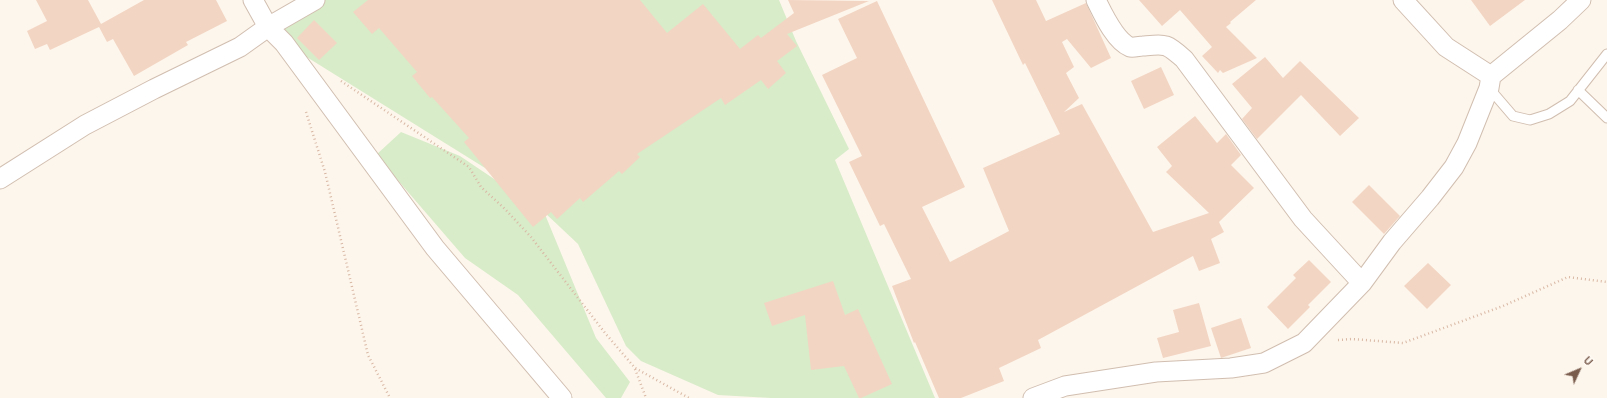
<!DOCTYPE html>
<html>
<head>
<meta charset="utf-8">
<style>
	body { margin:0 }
	#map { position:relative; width:1607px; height:398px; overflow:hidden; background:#fdf6ec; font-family:Overpass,sans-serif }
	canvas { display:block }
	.north { position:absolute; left:1559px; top:350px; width:40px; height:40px; -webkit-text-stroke:3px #fffaf3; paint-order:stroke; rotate:46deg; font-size:11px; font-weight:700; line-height:16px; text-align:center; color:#7a5c4d }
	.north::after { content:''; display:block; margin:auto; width:14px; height:18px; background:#7a5c4d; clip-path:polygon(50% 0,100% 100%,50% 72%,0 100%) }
</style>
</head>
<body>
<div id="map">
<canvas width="1607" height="398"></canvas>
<div class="north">U</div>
</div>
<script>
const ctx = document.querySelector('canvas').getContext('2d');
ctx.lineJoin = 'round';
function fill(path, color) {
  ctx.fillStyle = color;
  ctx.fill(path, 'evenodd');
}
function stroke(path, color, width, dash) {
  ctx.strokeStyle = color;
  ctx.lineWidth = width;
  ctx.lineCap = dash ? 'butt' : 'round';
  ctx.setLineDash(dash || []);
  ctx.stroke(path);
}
fill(new Path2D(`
	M 323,0 L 779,0 L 796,41 L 849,149 L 835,160 L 935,398 L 771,398 L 718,395 L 641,361 L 626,346 L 578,244 L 544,212 L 596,338 L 630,382 L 621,398 L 606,398 L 518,295 L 465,258 L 376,155 L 401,132 L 460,156 L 543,212 L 522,191 L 289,46 L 277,28 Z`), '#d8ecc9');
fill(new Path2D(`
	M 36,0 L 88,0 L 101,24 L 144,0 L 216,0 L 227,21 L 186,42 L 188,45 L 134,76 L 113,39 L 107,42 L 99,27 L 50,50 L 47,44 L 35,49 L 27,31 L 47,21 Z
	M 368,0 L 640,0 L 667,33 L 703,4 L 740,49 L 758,35 L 761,38 L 794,13 L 788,0 L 869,1 L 787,34 L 797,46 L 777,61 L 786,73 L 768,89 L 761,80 L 725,105 L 721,98 L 637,154 L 640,157 L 622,174 L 619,171 L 583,202 L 580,198 L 557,219 L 551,212 L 533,227 L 464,142 L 469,138 L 432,97 L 430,98 L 412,76 L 417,72 L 379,28 L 372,34 L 353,12 Z
	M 992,0 L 1036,0 L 1046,21 L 1086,3 L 1111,58 L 1091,68 L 1067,39 L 1062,42 L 1074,67 L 1066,73 L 1079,98 L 1064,112 L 1082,104 L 1153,232 L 1209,213 L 1166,172 L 1172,166 L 1157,147 L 1195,116 L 1217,143 L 1226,134 L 1241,155 L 1231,165 L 1254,188 L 1219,222 L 1224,232 L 1211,239 L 1220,263 L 1199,271 L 1193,256 L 1038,340 L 1041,348 L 999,368 L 1004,381 L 961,398 L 939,398 L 915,342 L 914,343 L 892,286 L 911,279 L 884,224 L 880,226 L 849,162 L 862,156 L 822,75 L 857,58 L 838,19 L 877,1 L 965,187 L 922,207 L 950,262 L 1009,231 L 983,168 L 1060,134 L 1025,63 L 1023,65 Z
	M 1139,0 L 1256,0 L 1230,22 L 1231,23 L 1226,27 L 1257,58 L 1223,73 L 1220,70 L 1218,73 L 1202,56 L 1212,47 L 1180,10 L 1162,26 Z
	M 1471,0 L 1525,0 L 1490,26 Z
	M 314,20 L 337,43 L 319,60 L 297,38 Z
	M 1265,57 L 1283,78 L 1300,61 L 1359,118 L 1340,136 L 1301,95 L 1257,139 L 1242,119 L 1252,108 L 1232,84 Z
	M 1161,67 L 1174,95 L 1144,109 L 1131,81 Z
	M 1369,185 L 1400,216 L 1384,234 L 1352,202 Z
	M 1309,260 L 1331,282 L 1308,305 L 1310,307 L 1288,329 L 1267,307 L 1296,278 L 1293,275 Z
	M 1428,263 L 1451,285 L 1427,309 L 1404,286 Z
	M 833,281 L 845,315 L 858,309 L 892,384 L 861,398 L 859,398 L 844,366 L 811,370 L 805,315 L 772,326 L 764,303 Z
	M 1199,303 L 1211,346 L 1163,358 L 1157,338 L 1179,332 L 1173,310 Z
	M 1241,318 L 1251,348 L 1221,358 L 1211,328 Z`), '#f3d5c3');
const lane = new Path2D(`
	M 1489,88 L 1513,116 L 1530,120 L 1549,114 L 1570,101 L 1607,54
	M 1578,90 L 1607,118`);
const street = new Path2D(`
	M 253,0 L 268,27 L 284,43 L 435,248 L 562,398
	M 1096,0 C 1103,14 1115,41 1130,47 C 1133,48 1139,46 1143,46 C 1166,44 1166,43 1184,59 L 1303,219 L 1362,283
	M 1403,0 L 1446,47 L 1491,76
	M 0,179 L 85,125 L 154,89 L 240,47 L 268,27 L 315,0
	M 1033,398 L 1065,386 L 1156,372 L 1231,368 L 1264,363 L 1304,343 L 1362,283 L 1392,242 L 1430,198 L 1454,167 L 1467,143 L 1489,88 L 1491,76 L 1560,20 L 1581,0`);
stroke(lane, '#d1beb0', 11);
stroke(street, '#d1beb0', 21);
stroke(new Path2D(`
	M 341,81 L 469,167 L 481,187 L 505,209 L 531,237 L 605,333 L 635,368 L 689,398
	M 306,112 L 325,172 L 368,355 L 390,398
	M 1338,340 L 1352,339 L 1403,343 L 1503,306 L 1568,277 L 1607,282
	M 635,369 L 646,398`), '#d9b8a5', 2.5, [1, 3]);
stroke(lane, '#fff', 9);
stroke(street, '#fff', 19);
</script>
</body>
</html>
